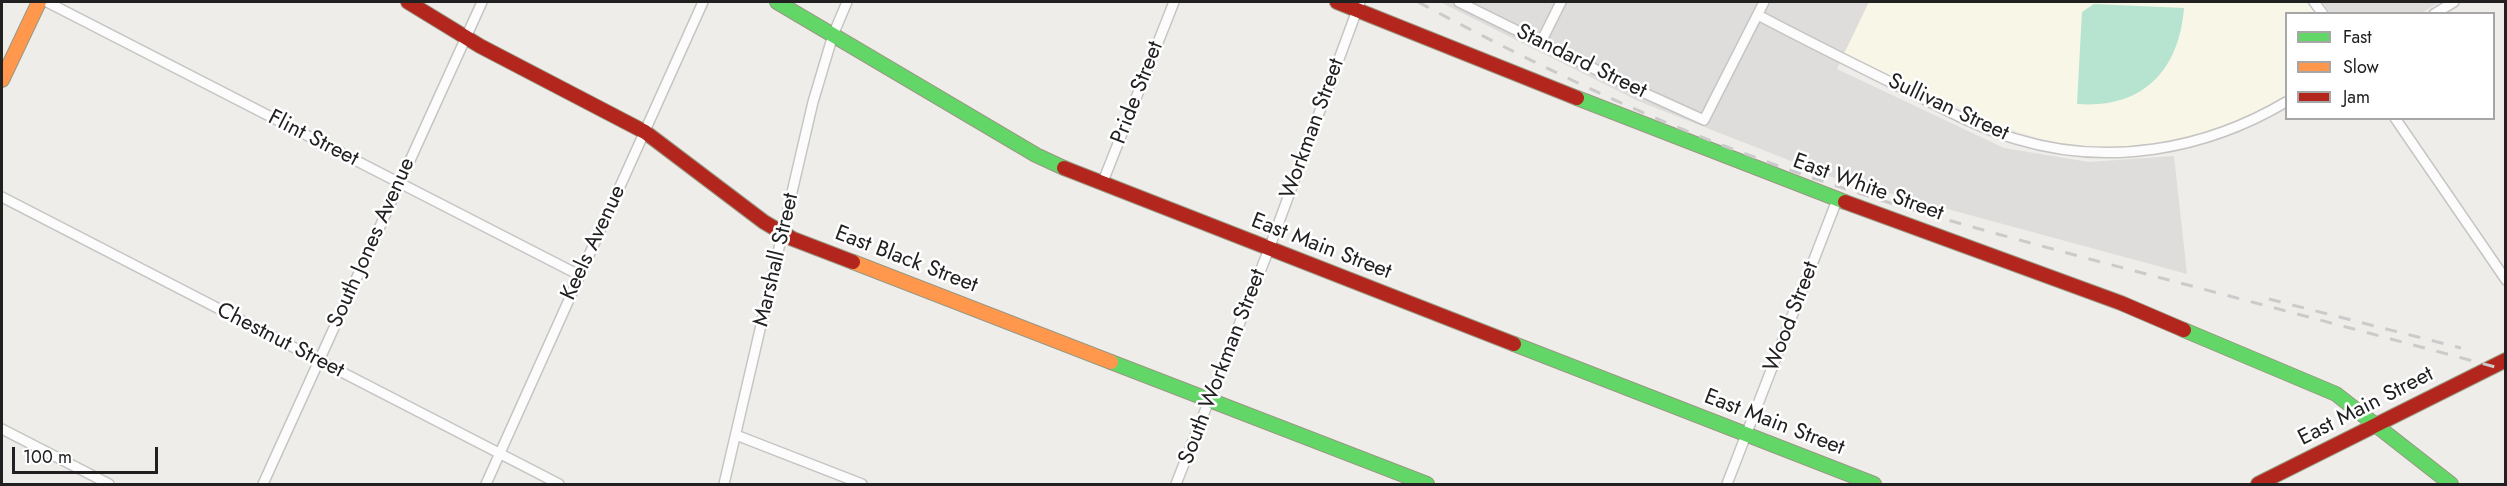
<!DOCTYPE html>
<html>
<head>
<meta charset="utf-8">
<style>
	body { margin:0 }
	#map { position:relative; width:2507px; height:486px; overflow:hidden; background:#efedea; font-family:Jost,sans-serif }
	canvas { display:block }
	.frame { position:absolute; inset:0; border:3px solid #212121; pointer-events:none }
	.legend { position:absolute; left:2285px; top:12px; width:210px; height:108px; box-sizing:border-box; background:#fff; border:2px solid #a6a6a6; margin:0; padding:8px 10px; list-style:none; font-size:18px; color:#212121 }
	.legend li { display:flex; align-items:center; gap:12px; height:30px }
	.legend b { width:30px; border:2px solid #a6a6a6 }
	.scale { position:absolute; left:12px; top:447px; width:146px; height:27px; box-sizing:border-box; border:3px solid #212121; border-top:0; padding-left:8px; font-size:18px; line-height:21px; white-space:nowrap; color:#212121; -webkit-text-stroke:4px #fff; paint-order:stroke }
</style>
</head>
<body>
<div id="map">
<canvas width="2507" height="486"></canvas>
<div class="frame"></div>
<ul class="legend">
<li><b style="height:8px;background:#63d668"></b>Fast</li>
<li><b style="height:8px;background:#ff974d"></b>Slow</li>
<li><b style="height:8px;background:#b3261e"></b>Jam</li>
</ul>
<div class="scale">100 m</div>
</div>
<script>
const ctx = document.querySelector('canvas').getContext('2d');
ctx.lineJoin = 'round';
function fill(path, color) {
  ctx.fillStyle = color;
  ctx.fill(path, 'evenodd');
}
function stroke(path, color, width, dash) {
  ctx.strokeStyle = color;
  ctx.lineWidth = width;
  ctx.lineCap = dash ? 'butt' : 'round';
  ctx.setLineDash(dash || []);
  ctx.stroke(path);
}
function drawText(font, color, halo, rows, align = 'center') {
  ctx.font = font + ' Jost,sans-serif';
  ctx.lineWidth = 5;
  ctx.setLineDash([]);
  ctx.textBaseline = 'middle';
  ctx.strokeStyle = halo;
  ctx.fillStyle = color;
  for (const [text, x, y, turn = 0] of rows) {
    ctx.save();
    ctx.translate(x, y);
    ctx.rotate((+turn || 0) * Math.PI / 180);
    ctx.textAlign = isNaN(turn) ? turn : align;
    if (halo) ctx.strokeText(text, 0, 0);
    ctx.fillText(text, 0, 0);
    ctx.restore();
  }
}
fill(new Path2D(`
	M 1440,2 L 1869,2 L 1837,69 L 2004,148 L 2089,162 L 2174,156 L 2187,274 L 1837,179 L 1638,101 Z
	M 2322,2 L 2440,2 L 2420,14 L 2330,13 Z`), '#dedddb');
fill(new Path2D(`
	M 1869,2 L 2306,2 L 2315,13 L 2286,14 L 2286,97 L 2235,124 L 2199,137 L 2161,145 L 2120,149 L 2054,143 L 2019,132 L 1900,83 L 1844,54 Z`), '#f7f6e7');
fill(new Path2D(`
	M 2094,4 L 2184,8 C 2179,71 2142,109 2077,104 L 2082,12 Z`), '#b7e4d0');
const street = new Path2D(`
	M 47,2 L 579,275
	M 1459,2 L 1629,86 L 1704,120 L 1764,2
	M 2314,2 L 2323,14
	M 2434,14 L 2454,2
	M 1758,15 C 1805,40 1852,63 1900,87 C 1937,105 1975,127 2016,139 C 2108,167 2205,150 2286,102
	M 1541,42 L 1561,2
	M 2395,118 L 2506,280
	M 1102,184 L 1174,2
	M 2,197 L 559,484
	M 2,429 L 109,484
	M 736,435 L 862,484
	M 263,484 L 482,2
	M 486,484 L 703,2
	M 724,484 L 813,102 L 833,35 L 847,2
	M 1176,484 L 1269,249 L 1360,2
	M 1727,484 L 1837,200`);
const fast = new Path2D(`
	M 777,2 L 1036,155 L 1064,168
	M 1577,98 L 1845,202
	M 2184,330 L 2336,394 L 2451,484
	M 1514,344 L 1874,484
	M 1111,362 L 1427,484`);
const slow = new Path2D(`
	M 2,80 L 39,2
	M 853,262 L 1111,362`);
const jam = new Path2D(`
	M 408,2 L 480,46 L 645,132 L 764,222 L 793,239 L 853,262
	M 1337,2 L 1577,98
	M 1064,168 L 1514,344
	M 1845,202 L 2121,303 L 2184,330
	M 2258,484 L 2506,360`);
stroke(street, '#c6c5c4', 12);
stroke(fast, '#989882', 16);
stroke(slow, '#989882', 16);
stroke(jam, '#989882', 16);
stroke(street, '#fdfcfc', 9);
stroke(fast, '#63d668', 14);
stroke(slow, '#ff974d', 14);
stroke(jam, '#b3261e', 14);
stroke(new Path2D(`
	M 1418,2 C 1527,60 1638,115 1754,157 C 1866,199 1982,230 2097,261 C 2233,297 2370,333 2506,370
	M 2269,299 L 2461,348`), '#cbcbcb', 3, [12, 12]);
drawText('22px', '#212121', '#fff', [
	["Standard Street",1581,62,26],
	["Pride Street",1138,93,-69],
	["Sullivan Street",1948,108,25],
	["Workman Street",1313,129,-70],
	["Flint Street",313,139,27],
	["East White Street",1868,188,20],
	["South Jones Avenue",372,243,-66],
	["Keels Avenue",594,243,-65],
	["East Main Street",1321,247,21],
	["Marshall Street",777,260,-77],
	["East Black Street",906,260,21],
	["Wood Street",1792,317,-69],
	["Chestnut Street",280,341,27],
	["South Workman Street",1223,367,-69],
	["East Main Street",2366,407,-27],
	["East Main Street",1774,423,21]
]);
</script>
</body>
</html>
